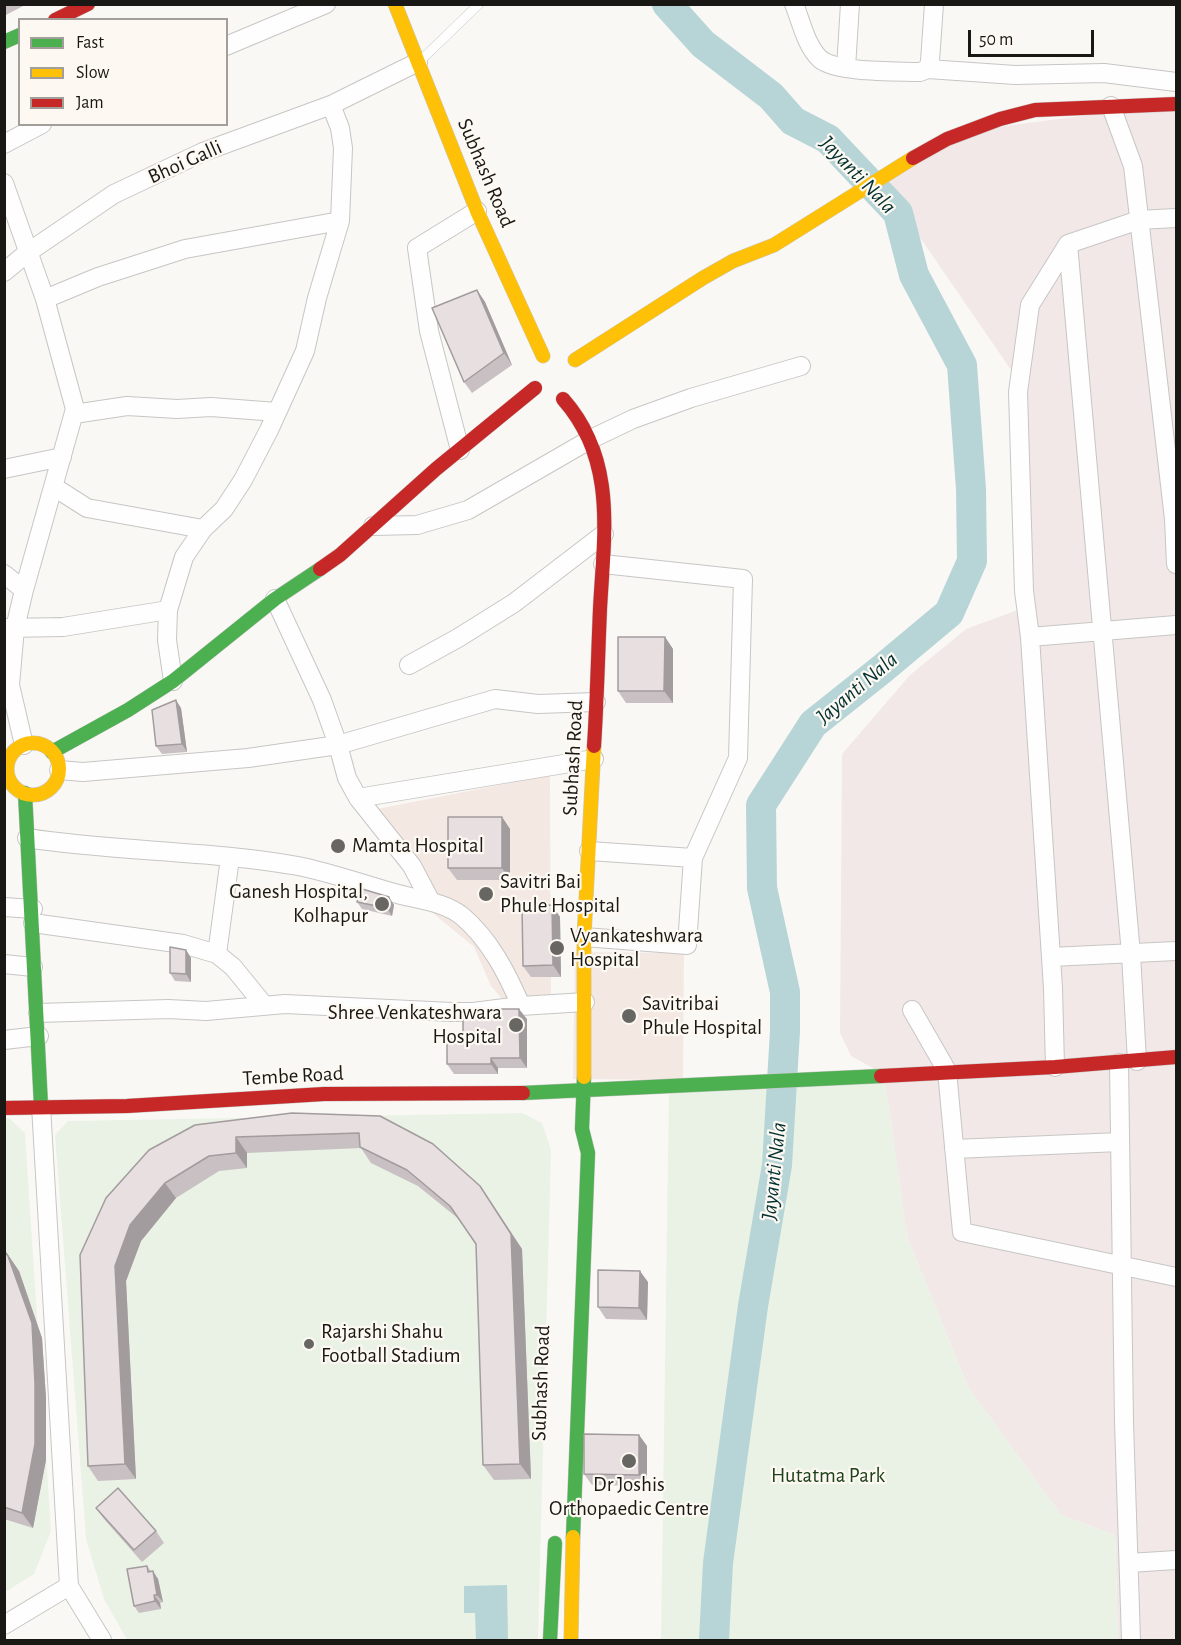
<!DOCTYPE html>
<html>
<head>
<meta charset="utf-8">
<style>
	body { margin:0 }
	#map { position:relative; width:1181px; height:1645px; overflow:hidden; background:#faf8f5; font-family:"Alegreya Sans",sans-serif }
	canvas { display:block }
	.frame { position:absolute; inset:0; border:6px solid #191815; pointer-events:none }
	.legend { position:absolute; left:18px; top:18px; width:210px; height:108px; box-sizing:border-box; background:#fdf9f2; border:2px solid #a29f9a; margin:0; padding:8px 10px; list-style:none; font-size:18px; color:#191815 }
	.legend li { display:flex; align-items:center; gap:12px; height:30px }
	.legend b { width:30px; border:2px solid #a29f9a }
	.scale { position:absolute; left:968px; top:30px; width:126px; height:27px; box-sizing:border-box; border:3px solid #191815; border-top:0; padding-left:8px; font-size:18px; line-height:21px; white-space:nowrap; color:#191815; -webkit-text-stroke:4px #fdf9f2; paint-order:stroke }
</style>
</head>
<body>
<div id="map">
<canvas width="1181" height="1645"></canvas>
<div class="frame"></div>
<ul class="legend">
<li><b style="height:8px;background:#4caf50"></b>Fast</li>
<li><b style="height:8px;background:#ffc107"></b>Slow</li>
<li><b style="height:8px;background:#c62828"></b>Jam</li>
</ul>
<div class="scale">50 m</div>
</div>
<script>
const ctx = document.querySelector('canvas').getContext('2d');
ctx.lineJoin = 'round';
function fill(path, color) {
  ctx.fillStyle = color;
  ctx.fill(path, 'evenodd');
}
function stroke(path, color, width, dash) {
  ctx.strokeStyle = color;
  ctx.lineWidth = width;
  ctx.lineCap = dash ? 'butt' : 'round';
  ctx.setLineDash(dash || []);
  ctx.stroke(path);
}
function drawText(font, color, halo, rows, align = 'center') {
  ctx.font = font + ' "Alegreya Sans",sans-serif';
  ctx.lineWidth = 4.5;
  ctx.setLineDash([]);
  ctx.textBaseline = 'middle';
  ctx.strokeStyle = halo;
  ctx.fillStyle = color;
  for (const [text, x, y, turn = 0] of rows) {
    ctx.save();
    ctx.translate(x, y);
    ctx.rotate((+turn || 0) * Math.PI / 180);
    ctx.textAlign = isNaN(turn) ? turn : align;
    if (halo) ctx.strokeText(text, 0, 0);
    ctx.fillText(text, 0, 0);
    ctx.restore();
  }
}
fill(new Path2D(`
	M 1176,104 L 1176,1640 L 1118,1640 L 1115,1535 L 1061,1515 L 968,1387 L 907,1237 L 884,1074 L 851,1056 L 840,1033 L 842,754 L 910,675 L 966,629 L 1026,607 L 1020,383 L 879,178 L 965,131 Z`), '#f2e8e7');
fill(new Path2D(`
	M 550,775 L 551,994 L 540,999 L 502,999 L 491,986 L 474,947 L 434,914 L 407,874 L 377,809 Z
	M 575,952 L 684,953 L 683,1080 L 573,1079 Z`), '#f4e8e3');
fill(new Path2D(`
	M 884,1074 L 907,1237 L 968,1387 L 1061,1515 L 1115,1535 L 1118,1640 L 661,1640 L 669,1087 Z
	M 522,1113 L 542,1123 L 551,1150 L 538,1640 L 127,1640 L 104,1599 L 86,1539 L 55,1135 L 68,1121 Z
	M 4,1118 L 9,1118 L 25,1133 L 51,1531 L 34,1574 L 5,1592 Z`), '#e9f2e5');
fill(new Path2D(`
	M 507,1585 L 508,1640 L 476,1640 L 475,1613 L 464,1613 L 464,1586 Z`), '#b7d5d6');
stroke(new Path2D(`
	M 667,4 L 703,44 L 771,96 L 793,121 L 828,139 L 898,213 L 914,275 L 962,365 L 971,489 L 972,561 L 949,613 L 882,669 L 813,724 L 761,805 L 762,888 L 785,992 L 785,1031 L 777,1165 L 753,1306 L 718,1563 L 714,1640`), '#b7d5d6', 30);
const lane = new Path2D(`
	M 420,61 L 479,4`);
const street = new Path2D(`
	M 794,4 C 801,21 806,46 820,59 C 837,73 897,71 920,72 L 928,69 L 930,61 L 934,4
	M 226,46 L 326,4
	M 846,68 L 850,4
	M 928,69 L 1015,75 L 1104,73 L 1176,82
	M 1111,106 L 1133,166 L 1174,519 L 1176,564
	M 4,144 L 42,124
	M 4,183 L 45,299 L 75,409 L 24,590 L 15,628 L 10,685 L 24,745
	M 4,272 L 27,253 L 114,194 L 203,152 L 331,105 L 418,62
	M 45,299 L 98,277 L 185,249 L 340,221
	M 74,414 L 127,406 L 177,409 L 211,407 L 277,412
	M 460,450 L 429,331 L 417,248 L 477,211
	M 4,469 L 62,457
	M 54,487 L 87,508 L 203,529
	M 373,526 L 417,525 L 468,510 L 591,439 L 633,419 L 691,398 L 801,366
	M 4,574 L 24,590
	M 275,599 L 322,700 L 338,745 L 347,778 L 358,798 L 412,866 L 431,902
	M 6,628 L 63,627 L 168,610
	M 1030,637 L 1176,625
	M 409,665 L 458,638 L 514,603 L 604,534
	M 173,681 L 167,640 L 168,610 L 184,557 L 203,529 L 224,509 L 243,480 L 269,430 L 305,351 L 317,298 L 340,221 L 343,148 L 340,128 L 331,105
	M 59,770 L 83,772 L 248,758 L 338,745 L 495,699 L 538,704 L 596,702
	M 358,798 L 594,759
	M 27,838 C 117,852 208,850 298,866 C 333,873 365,885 398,894 C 419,900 445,902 462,916 C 490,940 507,973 521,1006 L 585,1002
	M 589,851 L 693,858 L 738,758 L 743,579 L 603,564
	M 4,907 L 33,909
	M 33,923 L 183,944 L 217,954 L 233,967 L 264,1005
	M 584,937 L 687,945 L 693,858
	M 217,954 L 230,858
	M 1051,957 L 1176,951
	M 4,964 L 33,967
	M 912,1010 L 947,1071 L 962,1232 L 1176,1277
	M 38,1013 L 168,1009 L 206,1011 L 285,1004 L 452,1012 L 473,1012 L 521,1006
	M 4,1040 L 39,1036
	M 1137,1061 L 1131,954 L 1068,244 L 1139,220 L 1176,218
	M 1119,1063 L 1124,1422 L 1131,1640
	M 1055,1067 L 1053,988 L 1030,637 L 1024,591 L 1018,392 L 1030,305 L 1068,244
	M 41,1106 L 69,1586
	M 954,1149 L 1120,1142
	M 1129,1563 L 1176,1560
	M 4,1625 L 69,1586 L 102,1640`);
const fast = new Path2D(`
	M 4,42 L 20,35
	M 52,752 L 128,710 L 173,681 L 275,599 L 320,569
	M 25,793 L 41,1106
	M 523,1093 L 881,1076
	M 573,1537 L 588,1153 L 582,1129 L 584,1077
	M 550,1640 L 555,1543`);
const slow = new Path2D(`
	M 395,4 L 477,211 L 543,356
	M 575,360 L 703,278 L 733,261 L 774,245 L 913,158
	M7 769a26 26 0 1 1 52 0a26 26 0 1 1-52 0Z
	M 584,1077 L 584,937 L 594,746
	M 571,1640 L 573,1537`);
const jam = new Path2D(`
	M 55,20 L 88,4
	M 913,158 L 947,139 L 1000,119 L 1035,110 L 1176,104
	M 563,399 C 617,460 604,533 600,609 C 598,655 597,701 594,746
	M 320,569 L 340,555 L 436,469 L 535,388
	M 881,1076 L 1055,1067 L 1176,1057
	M 4,1108 L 127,1106 L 324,1094 L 523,1093`);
stroke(lane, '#c7c6c4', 10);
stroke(street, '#c7c6c4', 20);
stroke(fast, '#c7c6c4', 15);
stroke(slow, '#c7c6c4', 15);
stroke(jam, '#c7c6c4', 15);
stroke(lane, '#fefefe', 9);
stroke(street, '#fefefe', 18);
stroke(fast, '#4caf50', 14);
stroke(slow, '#ffc107', 14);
stroke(jam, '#c62828', 14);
fill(new Path2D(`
	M 4,4 L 27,4 L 4,16 Z
	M 477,290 L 485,302 L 512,365 L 472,393 L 464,382 Z
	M 665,637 L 673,649 L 673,703 L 626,703 L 618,691 Z
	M 181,708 L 187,752 L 162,754 L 156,746 Z
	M 502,817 L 510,829 L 510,880 L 457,880 L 448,868 Z
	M 389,897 L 394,905 L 392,916 L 362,909 L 357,902 Z
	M 552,905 L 560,917 L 561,977 L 531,977 L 523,966 Z
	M 186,950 L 191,958 L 191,982 L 175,981 L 170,973 Z
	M 527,1019 L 527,1068 L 498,1068 L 498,1074 L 454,1074 L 447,1064 L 463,1039 Z
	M 380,1116 L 491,1202 L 522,1249 L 531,1479 L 494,1480 L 483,1465 L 476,1244 L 460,1220 L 418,1186 L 371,1163 L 361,1148 L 247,1153 L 247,1168 L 219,1171 L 176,1198 L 141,1241 L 126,1281 L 136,1479 L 98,1481 L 88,1466 L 149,1150 Z
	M 4,1249 L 19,1271 L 42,1338 L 46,1398 L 46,1460 L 33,1528 L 4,1519 Z
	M 648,1282 L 647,1320 L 606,1319 L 598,1307 Z
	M 639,1435 L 647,1446 L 647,1486 L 592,1485 L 584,1474 Z
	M 96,1508 L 156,1531 L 164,1543 L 142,1562 L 104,1519 Z
	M 147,1566 L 151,1571 L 158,1579 L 163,1602 L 160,1603 L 161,1609 L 139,1613 L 134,1606 Z`), '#c8c0c2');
fill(new Path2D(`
	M 477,290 L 485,302 L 512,365 L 504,353 Z
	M 665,637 L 673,649 L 673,703 L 664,691 Z
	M 176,700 L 181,708 L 187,752 L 182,744 Z
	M 502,817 L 510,829 L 510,880 L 502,868 Z
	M 389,897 L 394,905 L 392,916 L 387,908 Z
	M 552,905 L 560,917 L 561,977 L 553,965 Z
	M 186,950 L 191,958 L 191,982 L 186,974 Z
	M 519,1009 L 527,1019 L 527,1068 L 520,1058 Z
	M 491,1058 L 498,1068 L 498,1074 L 491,1064 Z
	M 236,1137 L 247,1153 L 247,1168 L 236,1153 Z
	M 165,1183 L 176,1198 L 141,1241 L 126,1281 L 136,1479 L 125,1464 L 115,1266 L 130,1225 Z
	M 480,1186 L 522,1249 L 531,1479 L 520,1464 Z
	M 4,1249 L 19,1271 L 42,1338 L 46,1398 L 46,1460 L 33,1528 L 22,1513 Z
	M 640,1271 L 648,1282 L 647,1320 L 639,1308 Z
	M 639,1435 L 647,1446 L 647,1486 L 639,1475 Z
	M 153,1571 L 158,1579 L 163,1602 L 157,1595 Z
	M 154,1595 L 160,1603 L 161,1609 L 155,1601 Z`), '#a29c9e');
const building = new Path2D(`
	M 477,290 L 504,353 L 464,382 L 432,308 Z
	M 618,637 L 665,637 L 664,691 L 618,691 Z
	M 176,700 L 182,744 L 156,746 L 152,710 Z
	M 448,817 L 502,817 L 502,868 L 448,868 Z
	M 359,888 L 389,897 L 387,908 L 357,902 Z
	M 552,905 L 553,965 L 523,966 L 522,906 Z
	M 170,947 L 186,950 L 186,974 L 170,973 Z
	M 500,1009 L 519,1009 L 520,1058 L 491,1058 L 491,1064 L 447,1064 L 447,1039 L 463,1039 L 463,1013 L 499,1013 Z
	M 292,1113 L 380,1116 L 433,1144 L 480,1186 L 511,1234 L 520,1464 L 483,1465 L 476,1244 L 450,1206 L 407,1170 L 360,1147 L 359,1133 L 236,1137 L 236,1153 L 209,1156 L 165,1183 L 130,1225 L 115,1266 L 125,1464 L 88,1466 L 80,1255 L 106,1198 L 149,1150 L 195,1125 Z
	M 4,1251 L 8,1256 L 32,1323 L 35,1383 L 35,1444 L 22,1513 L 4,1507 Z
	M 598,1270 L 640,1271 L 639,1308 L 598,1307 Z
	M 584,1434 L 639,1435 L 639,1475 L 584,1474 Z
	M 118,1488 L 156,1531 L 134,1550 L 96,1508 Z
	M 147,1566 L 148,1572 L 153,1571 L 157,1595 L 154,1595 L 155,1601 L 134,1606 L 127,1569 Z`);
fill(building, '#e8dfe1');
stroke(building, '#a29c9e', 1.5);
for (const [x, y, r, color] of [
	[338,846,8,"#686663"],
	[486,894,8,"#686663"],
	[382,904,8,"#686663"],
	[557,948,8,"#686663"],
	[629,1016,8,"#686663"],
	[516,1025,8,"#686663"],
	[309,1344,6,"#686663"],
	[629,1461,8,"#686663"]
]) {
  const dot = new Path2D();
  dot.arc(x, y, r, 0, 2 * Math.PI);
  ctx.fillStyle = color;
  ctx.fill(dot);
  stroke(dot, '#fdf9f2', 2);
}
drawText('21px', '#191815', '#fdf9f2', [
	["Bhoi Galli",185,162,-24],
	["Subhash Road",486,173,67],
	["Subhash Road",573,758,-87],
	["Tembe Road",293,1076,-3],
	["Subhash Road",541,1383,-88]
]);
drawText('21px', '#191815', '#fdf9f2', [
	["Mamta Hospital",352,846],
	["Savitri Bai",500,882],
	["Phule Hospital",500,906],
	["Ganesh Hospital,",368,892,"right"],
	["Kolhapur",368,916,"right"],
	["Vyankateshwara",570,936],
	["Hospital",570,960],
	["Savitribai",642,1004],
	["Phule Hospital",642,1028],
	["Shree Venkateshwara",502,1013,"right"],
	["Hospital",502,1037,"right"],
	["Rajarshi Shahu",321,1332],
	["Football Stadium",321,1356],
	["Dr Joshis",629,1485,"center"],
	["Orthopaedic Centre",629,1509,"center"]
], 'left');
drawText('21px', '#1f421a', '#fdf9f2', [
	["Hutatma Park",828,1476]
]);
drawText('italic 22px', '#033032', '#fdf9f2', [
	["Jayanti Nala",858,175,46],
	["Jayanti Nala",857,688,-40],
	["Jayanti Nala",774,1171,-84]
]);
</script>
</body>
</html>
